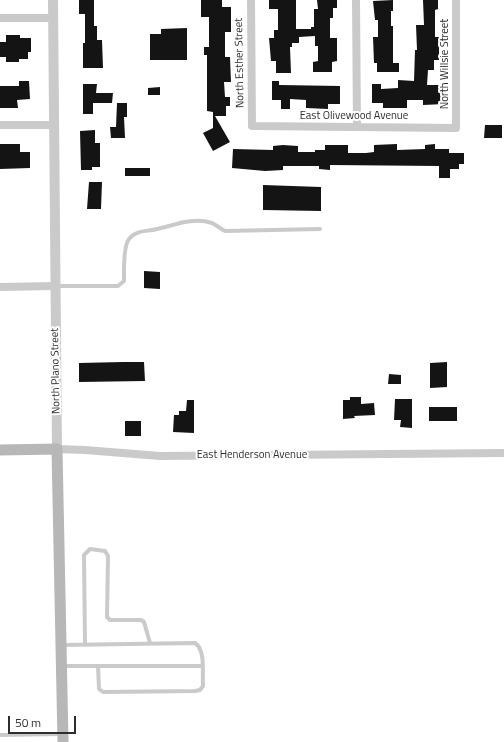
<!DOCTYPE html>
<html>
<head>
<meta charset="utf-8">
<style>
	body { margin:0 }
	#map { position:relative; width:504px; height:742px; overflow:hidden; background:#fff; font-family:"Titillium Web",sans-serif }
	canvas { display:block }
	.scale { position:absolute; left:8px; top:716px; width:68px; height:18px; box-sizing:border-box; border:2px solid #2d2d2d; border-top:0; padding-left:5px; font-size:12px; line-height:14px; white-space:nowrap; color:#2d2d2d; -webkit-text-stroke:3px #fff; paint-order:stroke }
</style>
</head>
<body>
<div id="map">
<canvas width="504" height="742"></canvas>
<div class="scale">50 m</div>
</div>
<script>
const ctx = document.querySelector('canvas').getContext('2d');
ctx.lineJoin = 'round';
function fill(path, color) {
  ctx.fillStyle = color;
  ctx.fill(path, 'evenodd');
}
function stroke(path, color, width, dash) {
  ctx.strokeStyle = color;
  ctx.lineWidth = width;
  ctx.lineCap = dash ? 'butt' : 'round';
  ctx.setLineDash(dash || []);
  ctx.stroke(path);
}
function drawText(font, color, halo, rows, align = 'center') {
  ctx.font = font + ' "Titillium Web",sans-serif';
  ctx.lineWidth = 4;
  ctx.setLineDash([]);
  ctx.textBaseline = 'middle';
  ctx.strokeStyle = halo;
  ctx.fillStyle = color;
  for (const [text, x, y, turn = 0] of rows) {
    ctx.save();
    ctx.translate(x, y);
    ctx.rotate((+turn || 0) * Math.PI / 180);
    ctx.textAlign = isNaN(turn) ? turn : align;
    if (halo) ctx.strokeText(text, 0, 0);
    ctx.fillText(text, 0, 0);
    ctx.restore();
  }
}
fill(new Path2D(`
	M 79,0 L 94,0 L 94,26 L 97,26 L 97,40 L 102,40 L 103,68 L 83,68 L 83,43 L 85,43 L 85,14 L 79,14 Z
	M 201,0 L 222,0 L 222,7 L 231,7 L 231,32 L 225,32 L 225,57 L 230,57 L 231,82 L 224,82 L 225,97 L 230,97 L 230,106 L 226,106 L 226,116 L 215,116 L 230,142 L 213,151 L 203,133 L 213,128 L 213,112 L 207,111 L 207,55 L 204,55 L 204,47 L 209,47 L 209,17 L 201,17 Z
	M 269,0 L 296,0 L 296,29 L 311,29 L 311,27 L 314,27 L 314,9 L 318,9 L 317,0 L 337,0 L 337,8 L 333,8 L 333,18 L 330,18 L 330,38 L 337,38 L 337,61 L 332,62 L 332,72 L 313,72 L 313,62 L 318,61 L 318,46 L 315,46 L 315,36 L 299,37 L 299,43 L 292,43 L 292,47 L 290,47 L 291,73 L 276,73 L 276,61 L 271,61 L 269,38 L 274,38 L 274,30 L 278,30 L 278,9 L 269,9 Z
	M 393,0 L 393,11 L 391,11 L 391,26 L 393,26 L 393,63 L 399,63 L 399,72 L 377,72 L 377,63 L 374,63 L 373,37 L 378,37 L 378,20 L 375,20 L 373,1 Z
	M 423,0 L 438,0 L 438,9 L 435,10 L 435,37 L 439,37 L 439,60 L 434,60 L 434,70 L 428,70 L 427,85 L 443,85 L 444,104 L 423,105 L 423,100 L 407,100 L 407,108 L 383,108 L 383,103 L 372,103 L 372,84 L 381,84 L 381,89 L 398,88 L 398,80 L 414,81 L 415,50 L 417,50 L 416,25 L 424,25 Z
	M 187,28 L 187,60 L 150,60 L 150,34 L 161,34 L 161,29 Z
	M 6,35 L 20,35 L 20,38 L 31,38 L 31,52 L 28,52 L 28,59 L 19,59 L 19,62 L 6,62 L 6,57 L 0,57 L 0,42 L 6,42 Z
	M 19,81 L 29,81 L 30,99 L 17,100 L 18,108 L 0,108 L 0,86 L 19,86 Z
	M 272,81 L 279,81 L 279,85 L 340,86 L 340,104 L 328,104 L 328,109 L 306,108 L 306,100 L 290,99 L 290,109 L 281,109 L 281,100 L 272,100 Z
	M 83,84 L 97,84 L 96,93 L 113,93 L 112,103 L 93,103 L 93,114 L 83,114 Z
	M 160,87 L 160,95 L 148,95 L 148,88 Z
	M 117,103 L 127,103 L 127,117 L 124,117 L 125,138 L 111,138 L 110,127 L 116,127 Z
	M 485,125 L 502,125 L 502,138 L 484,138 Z
	M 95,130 L 95,143 L 100,143 L 100,167 L 92,167 L 92,170 L 81,170 L 80,131 Z
	M 0,144 L 20,144 L 20,152 L 30,152 L 30,168 L 0,169 Z
	M 397,144 L 397,150 L 425,149 L 425,145 L 435,144 L 435,149 L 449,149 L 449,153 L 464,153 L 464,164 L 459,164 L 459,169 L 450,169 L 450,178 L 439,178 L 439,166 L 330,165 L 330,170 L 319,169 L 319,166 L 283,166 L 283,170 L 265,171 L 232,168 L 233,149 L 273,150 L 273,146 L 283,145 L 298,146 L 298,152 L 315,152 L 315,150 L 325,150 L 325,145 L 348,145 L 348,153 L 366,153 L 374,152 L 374,145 Z
	M 125,168 L 150,168 L 150,176 L 125,176 Z
	M 89,182 L 102,182 L 101,209 L 87,209 Z
	M 263,185 L 321,187 L 321,211 L 263,210 Z
	M 144,271 L 160,272 L 160,289 L 144,288 Z
	M 123,362 L 144,362 L 145,381 L 79,382 L 79,363 Z
	M 447,362 L 447,387 L 430,388 L 430,363 Z
	M 389,374 L 401,375 L 401,384 L 388,384 Z
	M 350,397 L 361,397 L 361,404 L 374,403 L 375,415 L 354,416 L 355,418 L 343,419 L 343,400 L 350,400 Z
	M 395,399 L 412,399 L 412,428 L 400,427 L 401,420 L 394,420 Z
	M 187,400 L 194,400 L 194,433 L 173,432 L 174,415 L 179,415 L 179,411 L 186,411 Z
	M 429,407 L 457,407 L 457,421 L 429,421 Z
	M 125,421 L 141,421 L 141,436 L 125,436 Z`), '#141414');
stroke(new Path2D(`
	M 55,286 L 118,286 L 124,281 C 124,271 123,246 129,239 C 137,229 147,232 157,229 C 175,225 193,217 212,223 C 216,225 221,229 225,231 L 320,229
	M 85,644 L 84,555 L 90,549 L 105,551 L 108,556 L 107,617 L 110,620 L 141,620 L 144,622 L 150,643
	M 62,666 L 98,666 L 99,689 L 103,692 L 195,691 L 200,690 L 203,686 C 202,674 206,650 195,643 L 63,645
	M 98,666 L 202,666
	M 0,735 L 62,734`), '#cacaca', 4);
stroke(new Path2D(`
	M 251,0 L 252,126 L 456,128 L 456,0
	M 356,0 L 357,127
	M 0,18 L 53,18
	M 0,125 L 54,125
	M 0,287 L 55,286
	M 57,449 L 85,450 L 160,456 L 504,453`), '#cacaca', 8);
stroke(new Path2D(`
	M 53,0 L 57,449`), '#cacaca', 10);
stroke(new Path2D(`
	M 0,450 L 57,449 L 63,742`), '#b7b7b7', 11);
drawText('11px', '#2d2d2d', '#fff', [
	["North Esther Street",240,63,-91],
	["North Willsie Street",445,64,-90],
	["East Olivewood Avenue",354,116],
	["North Plano Street",56,371,-91],
	["East Henderson Avenue",252,455]
]);
</script>
</body>
</html>
